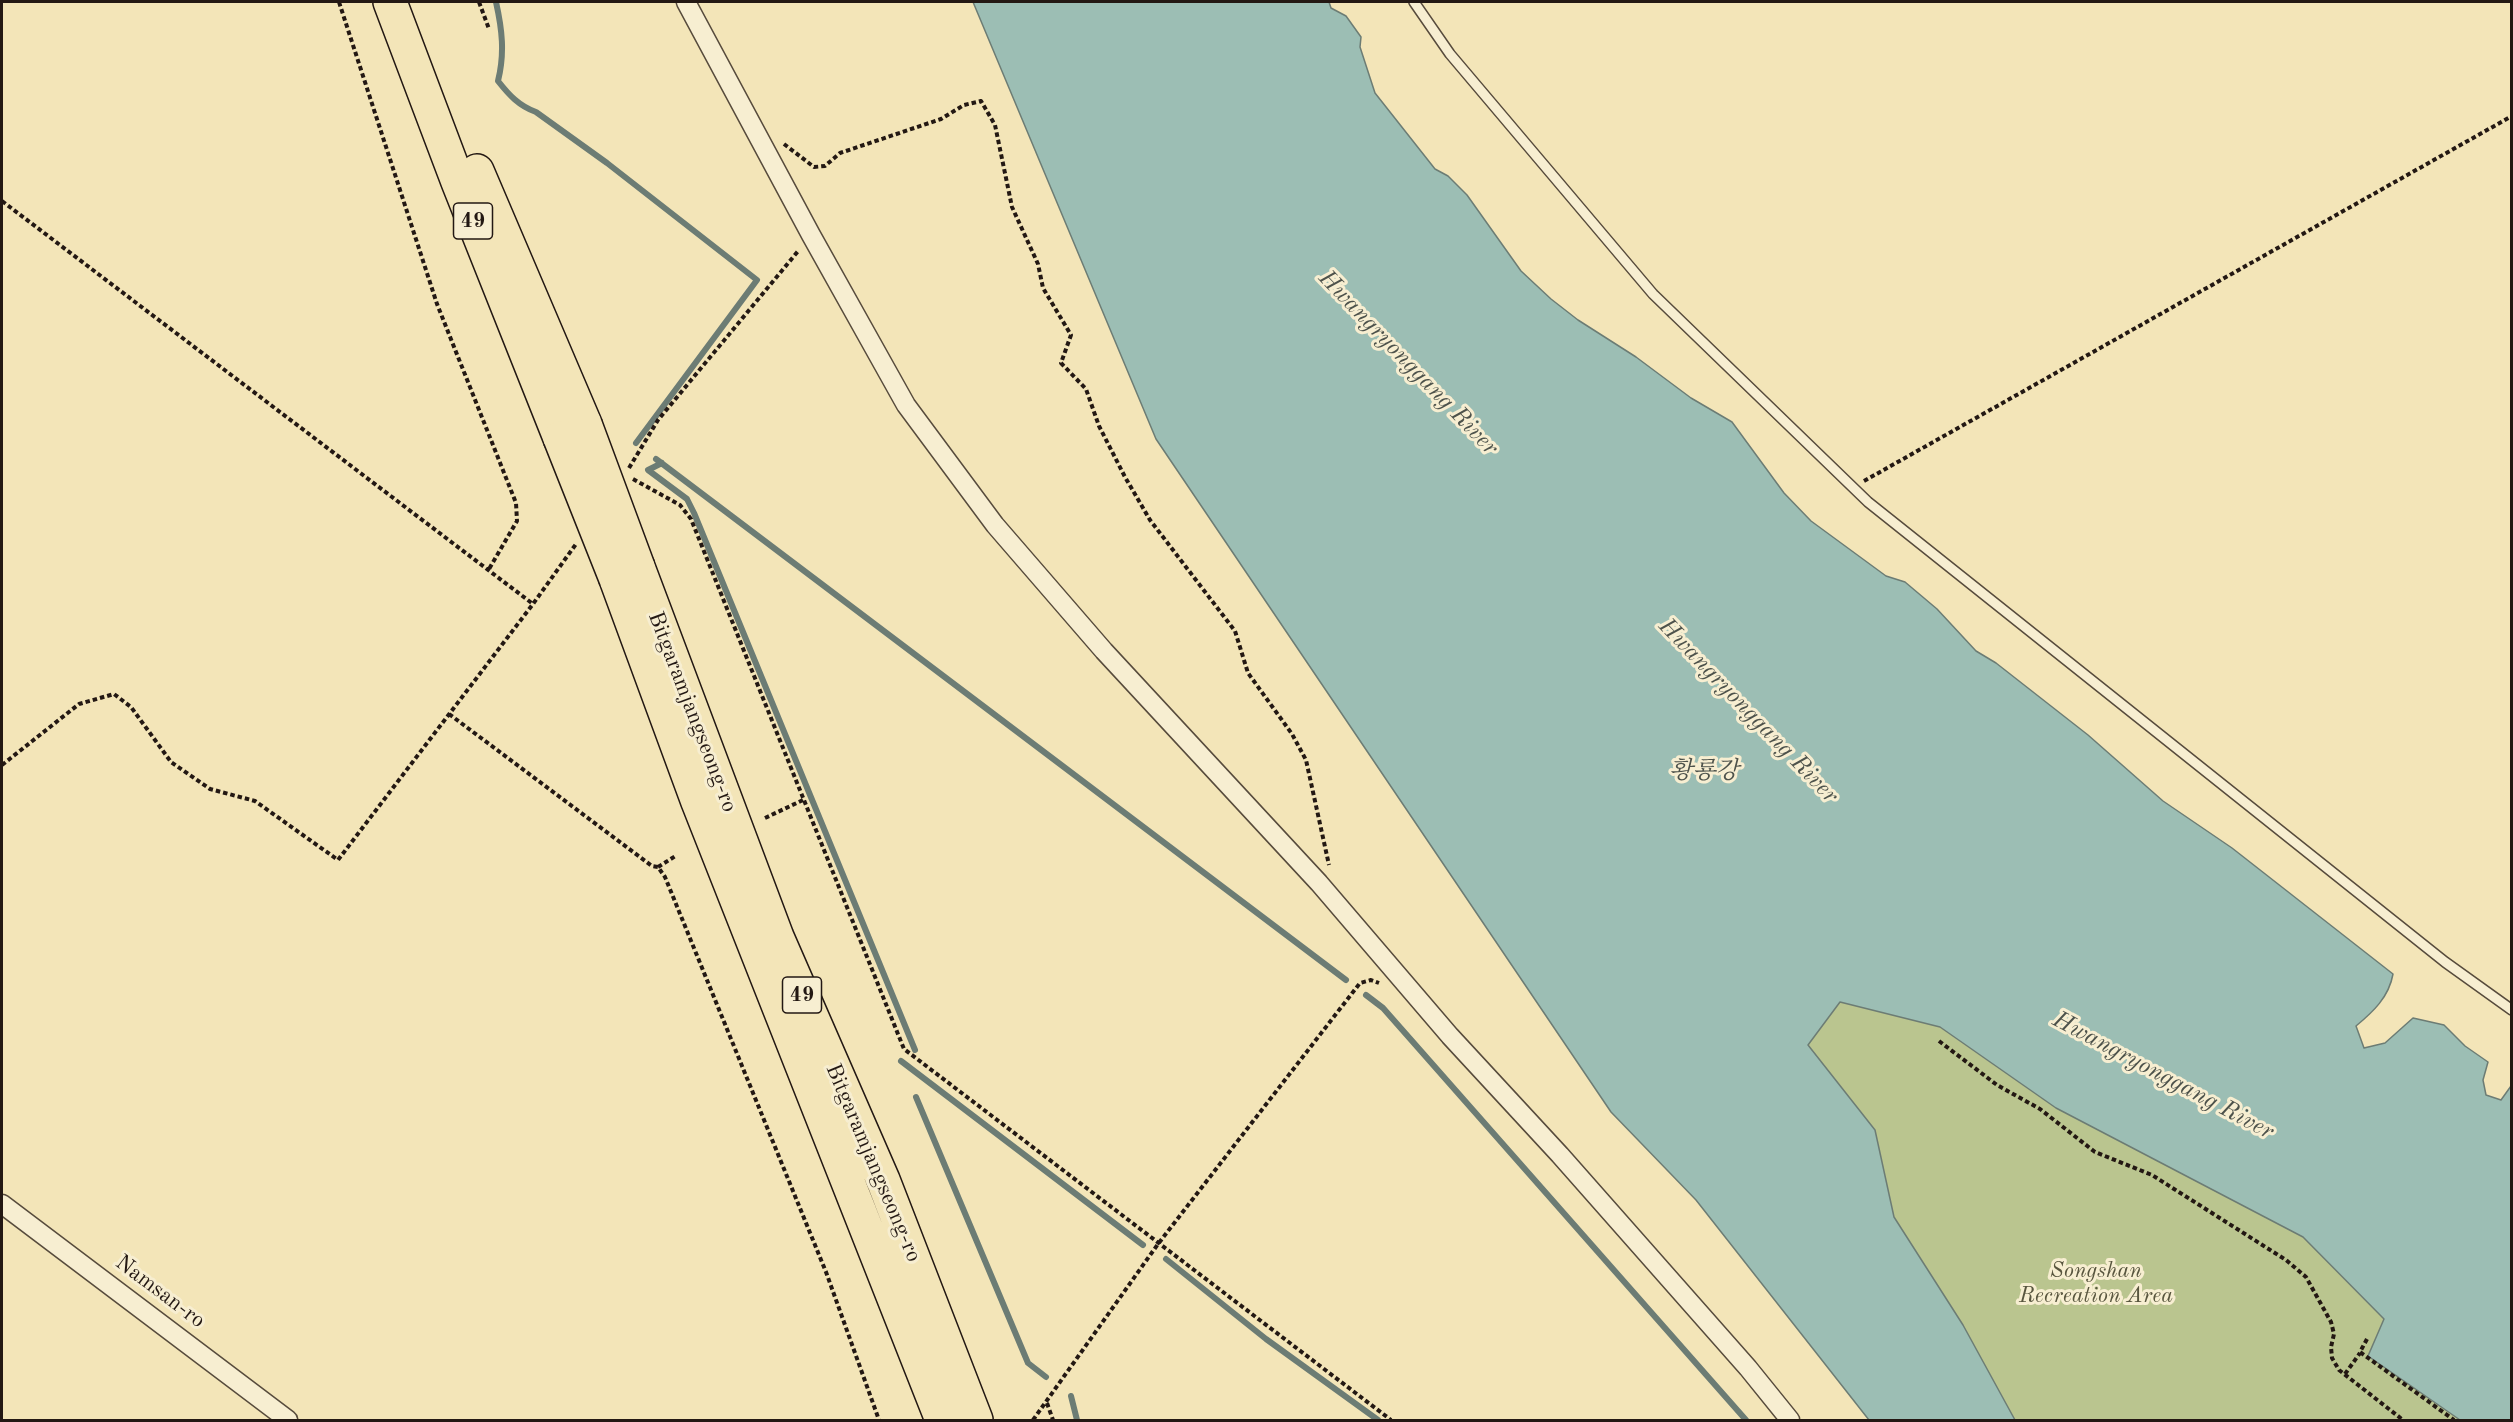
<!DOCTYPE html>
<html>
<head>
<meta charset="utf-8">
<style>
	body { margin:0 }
	#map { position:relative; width:2513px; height:1422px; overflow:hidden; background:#f3e5b8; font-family:"Old Standard TT",serif }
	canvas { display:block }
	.frame { position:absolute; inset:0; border:3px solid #231813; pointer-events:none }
</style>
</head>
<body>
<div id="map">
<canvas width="2513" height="1422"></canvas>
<div class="frame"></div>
</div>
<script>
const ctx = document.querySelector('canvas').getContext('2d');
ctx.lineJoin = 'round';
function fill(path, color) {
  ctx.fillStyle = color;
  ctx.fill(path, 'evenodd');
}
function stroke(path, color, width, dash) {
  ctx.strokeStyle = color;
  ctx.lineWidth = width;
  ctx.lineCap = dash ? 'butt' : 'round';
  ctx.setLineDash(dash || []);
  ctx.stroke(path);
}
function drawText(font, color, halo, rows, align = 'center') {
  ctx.font = font + ' "Old Standard TT","Noto Serif KR",serif';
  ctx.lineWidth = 6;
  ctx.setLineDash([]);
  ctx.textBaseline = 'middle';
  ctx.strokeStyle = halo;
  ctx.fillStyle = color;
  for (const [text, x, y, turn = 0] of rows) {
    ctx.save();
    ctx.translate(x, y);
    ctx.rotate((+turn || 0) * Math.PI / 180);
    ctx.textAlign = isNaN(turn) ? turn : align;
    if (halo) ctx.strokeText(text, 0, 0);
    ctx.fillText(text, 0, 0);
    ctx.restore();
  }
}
fill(new Path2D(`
	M 1840,1002 L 1940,1027 L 2056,1108 L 2303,1237 L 2384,1319 L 2368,1356 L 2460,1420 L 2015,1420 L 1963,1325 L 1894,1217 L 1875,1130 L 1808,1045 Z`), '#bac58f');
const water = new Path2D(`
	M 973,2 L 1329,2 L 1331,8 L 1346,16 L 1361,37 L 1360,47 L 1375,93 L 1435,169 L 1448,176 L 1467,195 L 1521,271 L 1551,299 L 1578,320 L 1636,357 L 1691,398 L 1732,422 L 1784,493 L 1811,521 L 1886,576 L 1905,582 L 1937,609 L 1976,651 L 1996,663 L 2088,735 L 2163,801 L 2232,848 L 2393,974 C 2389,997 2373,1012 2356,1026 L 2364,1048 L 2385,1043 L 2413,1018 L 2444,1025 L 2465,1046 L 2488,1062 L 2483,1080 L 2486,1095 L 2501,1100 L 2511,1086 L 2511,1420 L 2460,1420 L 2368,1356 L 2384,1319 L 2303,1237 L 2056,1108 L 1940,1027 L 1840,1002 L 1808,1045 L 1875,1130 L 1894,1217 L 1963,1325 L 2015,1420 L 1869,1420 L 1696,1200 L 1611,1112 L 1156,439 Z`);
fill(water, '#9cbeb4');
stroke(water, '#6c7c74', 1.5);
stroke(new Path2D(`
	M 496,2 C 502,29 505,53 498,81 C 509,95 519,106 536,112 L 607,163 L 757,280 L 636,443
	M 656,459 L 1346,980
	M 662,463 L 648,470 L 687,499 L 694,513 L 915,1050
	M 1366,995 L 1383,1008 L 1746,1420
	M 901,1061 L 1143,1245
	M 916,1097 L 1028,1363 L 1046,1377
	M 1166,1259 L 1266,1339 L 1378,1420
	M 1071,1396 L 1077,1420`), '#6c7c74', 6);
const lane = new Path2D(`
	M 1414,2 L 1450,54 L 1653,294 L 1868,502 L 2445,962 L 2512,1010`);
const street = new Path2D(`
	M 686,2 L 811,235 L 906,405 L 995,525 L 1104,651 L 1319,883 L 1450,1036 L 1560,1155 L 1748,1368 L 1790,1420
	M 2,1204 L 288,1420`);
const highway = new Path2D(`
	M 390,2 L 458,182 L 560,438
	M 477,171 L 585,424
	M 638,567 L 777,937 L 883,1180 L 976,1420
	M 616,579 L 698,802 L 942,1420`);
stroke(lane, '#574b3c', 12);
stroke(street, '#574b3c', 21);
stroke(highway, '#231813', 36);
stroke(new Path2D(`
	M 339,2 L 437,304 L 516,503 L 517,521 L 489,569
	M 479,2 L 489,29
	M 784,144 L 814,167 L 825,166 L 840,153 L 941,119 L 964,105 L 981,101 L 995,125 L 1012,207 L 1038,264 L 1043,288 L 1071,335 L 1061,363 L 1086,389 L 1099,426 L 1125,477 L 1150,520 L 1235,631 L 1248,673 L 1292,734 L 1306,760 L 1329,865
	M 2,201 L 533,604
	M 629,468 L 658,420 L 799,250
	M 633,479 L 680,505 L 691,519 L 904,1049 L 1391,1420
	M 1864,481 L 2512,116
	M 449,714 L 652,866 L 658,867 L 665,877 L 826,1272 L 879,1420
	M 2,765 L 79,704 L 114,694 L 131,707 L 171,762 L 210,789 L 255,801 L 338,860 L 533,604 L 576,544
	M 765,818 L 803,800
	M 658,867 L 677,855
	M 1939,1041 L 1997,1085 L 2040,1109 L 2095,1152 L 2152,1175 L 2286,1260 L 2306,1277 L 2331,1322 L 2334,1334 L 2331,1347 L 2332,1358 L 2339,1370 L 2403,1420
	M 2367,1339 L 2360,1352 L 2454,1420
	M 2345,1374 L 2360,1353
	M 1047,1403 L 1053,1420
	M 1033,1420 L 1158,1244 L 1360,983 L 1371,980 L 1379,983`), '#231813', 4, [4.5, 3]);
stroke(lane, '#f7eed1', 9);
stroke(street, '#f7eed1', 18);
stroke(highway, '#f3e5b8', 33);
const highwayBridge = new Path2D(`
	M 585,424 L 638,567
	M 560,438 L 616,579`);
stroke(highwayBridge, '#231813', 36, []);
stroke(highwayBridge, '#f3e5b8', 33);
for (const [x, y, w] of [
	[473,221,39],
	[802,995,39]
]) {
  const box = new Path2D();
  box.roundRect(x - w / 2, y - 18, w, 36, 4.5);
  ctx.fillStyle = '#f7eed1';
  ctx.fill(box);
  stroke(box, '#231813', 1.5);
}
drawText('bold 21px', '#231813', null, [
	["49",473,221],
	["49",802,995]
]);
drawText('22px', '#231813', '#f7eed1', [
	["Bitgaramjangseong-ro",692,712,69],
	["Bitgaramjangseong-ro",873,1163,67],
	["Namsan-ro",160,1292,37]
]);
drawText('italic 22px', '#58553e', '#f7eed1', [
	["Songshan",2096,1271],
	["Recreation Area",2096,1296]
]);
drawText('italic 24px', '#4d524b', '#f7eed1', [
	["Hwangryonggang River",1408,363,46],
	["Hwangryonggang River",1748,711,46],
	["황룡강",1704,772],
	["Hwangryonggang River",2163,1076,28]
]);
</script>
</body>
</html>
